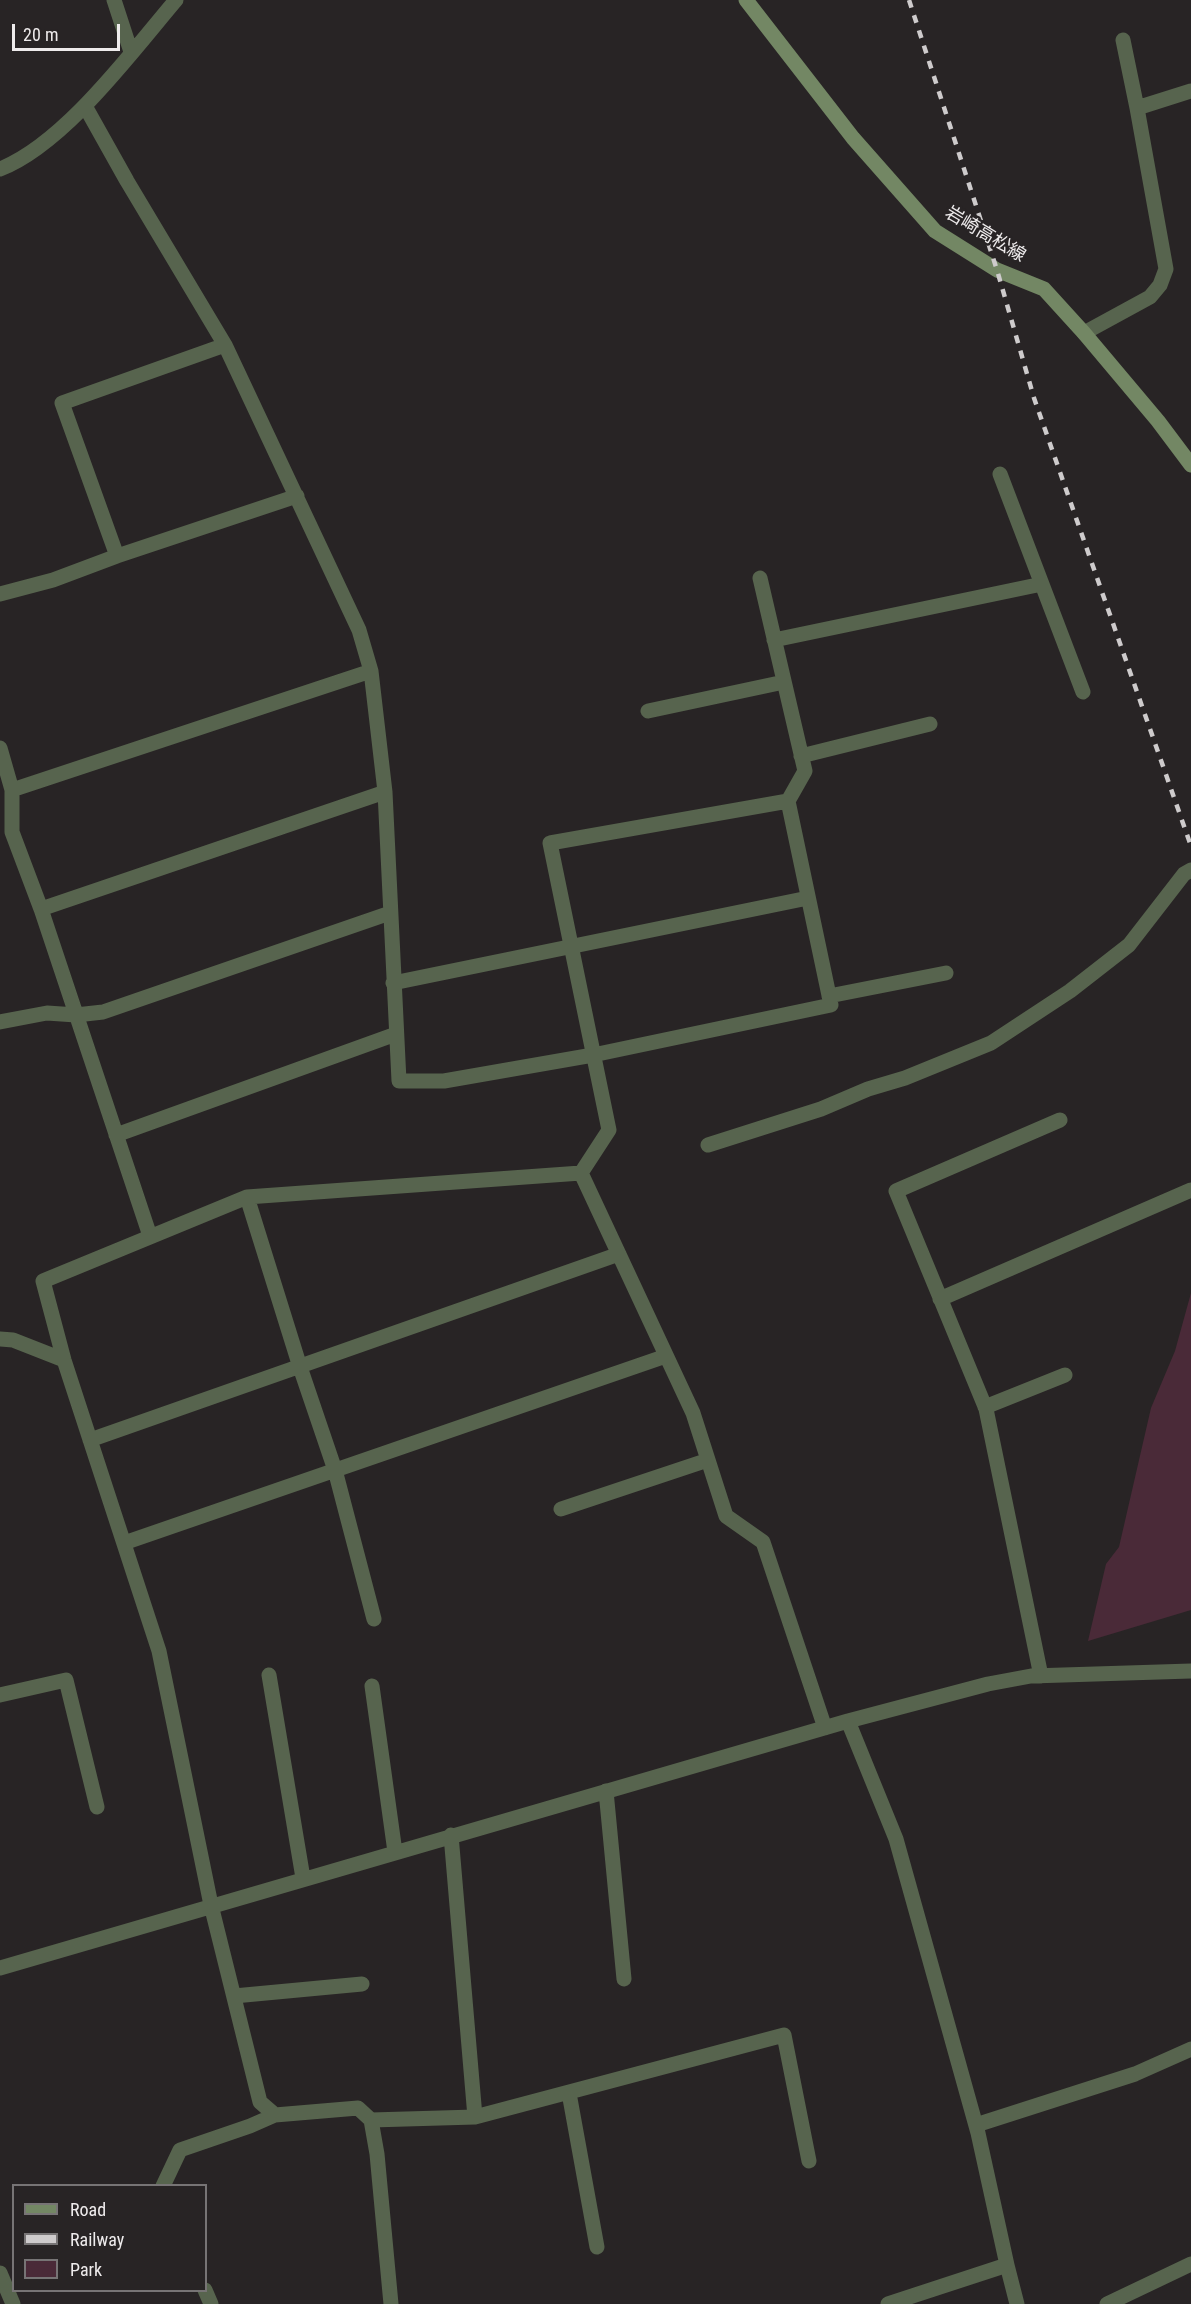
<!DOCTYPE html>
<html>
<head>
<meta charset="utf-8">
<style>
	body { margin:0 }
	#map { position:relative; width:1191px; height:2304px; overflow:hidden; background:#282425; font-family:"Roboto Condensed",sans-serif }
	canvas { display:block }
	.legend { position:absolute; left:12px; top:2184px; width:195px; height:108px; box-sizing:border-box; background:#282425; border:2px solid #777475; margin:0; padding:8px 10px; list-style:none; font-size:18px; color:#eeebec }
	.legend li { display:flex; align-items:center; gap:12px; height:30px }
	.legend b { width:30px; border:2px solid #777475 }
	.scale { position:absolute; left:12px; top:24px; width:108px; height:27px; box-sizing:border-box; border:3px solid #eeebec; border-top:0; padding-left:8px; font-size:18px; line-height:21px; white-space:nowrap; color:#eeebec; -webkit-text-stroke:4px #282425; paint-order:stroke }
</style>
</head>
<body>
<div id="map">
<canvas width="1191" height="2304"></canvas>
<ul class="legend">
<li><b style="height:8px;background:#738764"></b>Road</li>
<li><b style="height:8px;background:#cecbcc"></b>Railway</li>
<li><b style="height:16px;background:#4a2a38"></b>Park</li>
</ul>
<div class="scale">20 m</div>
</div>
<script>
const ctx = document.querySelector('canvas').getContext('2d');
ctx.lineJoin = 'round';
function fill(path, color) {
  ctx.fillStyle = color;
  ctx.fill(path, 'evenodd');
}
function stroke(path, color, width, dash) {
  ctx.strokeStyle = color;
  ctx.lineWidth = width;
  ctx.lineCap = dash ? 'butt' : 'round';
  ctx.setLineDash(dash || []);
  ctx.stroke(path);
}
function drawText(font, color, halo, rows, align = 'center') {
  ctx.font = font + ' "Roboto Condensed","Noto Sans JP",sans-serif';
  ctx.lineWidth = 5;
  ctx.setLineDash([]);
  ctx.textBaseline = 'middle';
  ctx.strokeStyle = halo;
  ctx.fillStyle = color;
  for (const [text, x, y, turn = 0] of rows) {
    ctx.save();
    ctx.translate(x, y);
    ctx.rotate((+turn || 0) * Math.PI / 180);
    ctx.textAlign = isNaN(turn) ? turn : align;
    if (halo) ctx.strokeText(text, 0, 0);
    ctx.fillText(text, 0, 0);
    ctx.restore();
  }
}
fill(new Path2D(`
	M 1191,1293 L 1191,1610 L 1088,1641 L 1106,1564 L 1119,1547 L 1151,1408 L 1175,1351 Z`), '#4a2a38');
stroke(new Path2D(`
	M 114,0 L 131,52
	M 1123,40 L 1137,108
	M 85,106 L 127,181 L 225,345 L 359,630 L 371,671 L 385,792 L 399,1081 L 444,1081 L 593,1055 L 831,1005 L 788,801 L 805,771 L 760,578
	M 0,169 C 64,144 131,53 176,0
	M 1084,333 L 1150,297 L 1160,285 L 1166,269 L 1137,108 L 1191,91
	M 1000,474 L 1083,692
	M 117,556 L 62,403 L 225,345
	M 0,594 L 53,580 L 117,556 L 297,496
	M 774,640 L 1042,584
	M 648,711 L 784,682
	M 0,748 L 12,790 L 12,832 L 41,909 L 150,1236
	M 801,756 L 930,724
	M 12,790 L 371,671
	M 41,909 L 385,792
	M 393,983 L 808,898
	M 829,996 L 946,973
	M 0,1022 L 47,1013 L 76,1015 L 103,1012 L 390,913
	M 116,1135 L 396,1034
	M 708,1145 L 821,1109 L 868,1089 L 905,1078 L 991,1043 L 1070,991 L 1129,945 L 1184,874 L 1191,870
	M 581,1173 L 693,1413 L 726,1516 L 763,1542 L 825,1728
	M 581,1173 L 609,1130 L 550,843 L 788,801
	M 247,1197 L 300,1367 L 335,1470 L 374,1619
	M 940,1299 L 1191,1190
	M 0,1339 L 13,1340 L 64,1360
	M 985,1407 L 1065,1375
	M 90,1440 L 619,1254
	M 561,1509 L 708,1460
	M 124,1543 L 666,1356
	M 269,1675 L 303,1878
	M 1041,1676 L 986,1409 L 896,1191 L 1060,1120
	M 372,1686 L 395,1852
	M 0,1695 L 66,1680 L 97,1807
	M 848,1721 L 896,1839 L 978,2133 L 1007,2265 L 1017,2304
	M 606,1791 L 624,1979
	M 451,1835 L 475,2117
	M 0,1968 L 848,1721 L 988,1684 L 1031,1676 L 1191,1671
	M 234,1996 L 362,1984
	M 569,2093 L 597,2247
	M 371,2120 L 475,2117 L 784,2035 L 809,2161
	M 976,2125 L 1135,2074 L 1191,2049
	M 163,2186 L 180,2150 L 250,2126 L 275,2115
	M 0,2273 L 13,2304
	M 205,2290 L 211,2304
	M 391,2304 L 377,2154 L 371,2120 L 358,2108 L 275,2115 L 260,2102 L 211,1905 L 159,1651 L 64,1360 L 43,1281 L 247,1197 L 581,1173
	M 888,2304 L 1007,2265
	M 1107,2304 L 1191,2264`), '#57644e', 15);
stroke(new Path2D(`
	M 746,0 L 853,138 L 935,231 L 997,270 L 1044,289 L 1084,333 L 1158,421 L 1191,465`), '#738764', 15);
stroke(new Path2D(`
	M 909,0 L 997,270 L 1034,398 L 1191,846`), '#cecbcc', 4.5, [8, 8]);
drawText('18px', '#eeebec', '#282425', [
	["岩崎高松線",985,235,31]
]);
</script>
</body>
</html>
